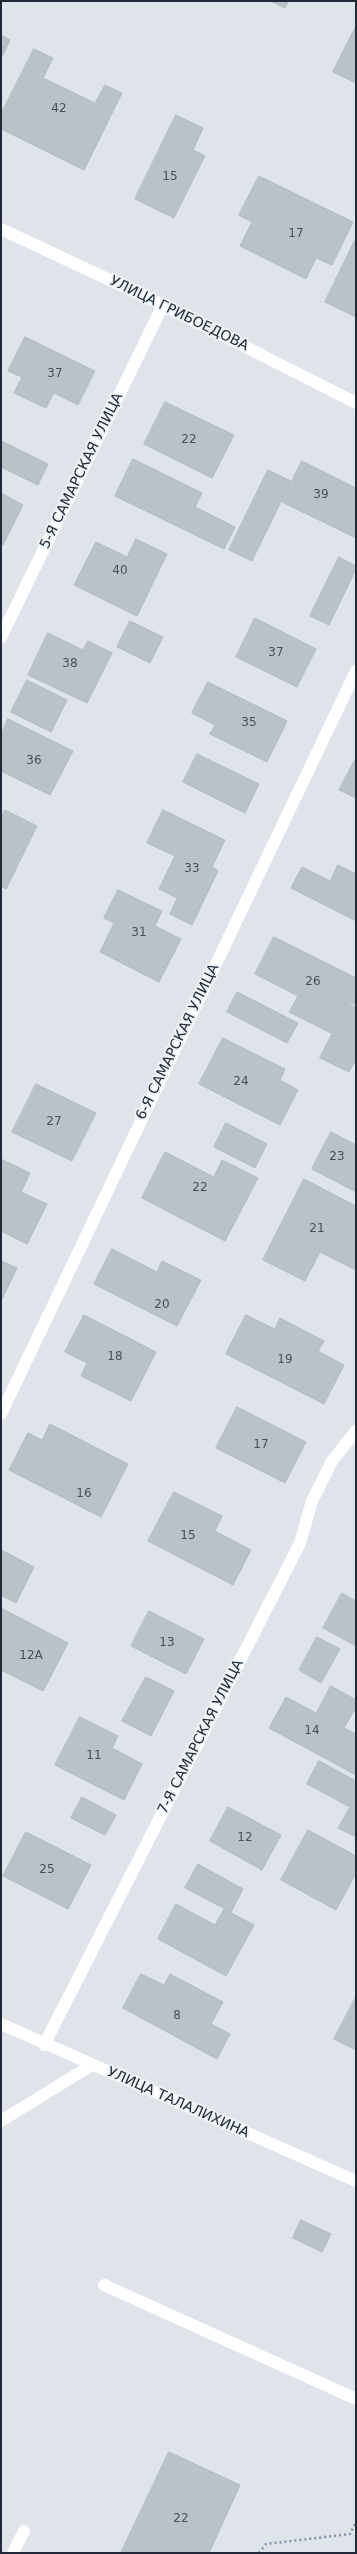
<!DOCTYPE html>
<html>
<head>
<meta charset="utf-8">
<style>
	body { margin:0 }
	#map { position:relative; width:357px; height:2554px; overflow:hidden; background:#dee4e9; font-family:"DejaVu Sans",sans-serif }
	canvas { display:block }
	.frame { position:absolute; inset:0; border:2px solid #202938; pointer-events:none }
</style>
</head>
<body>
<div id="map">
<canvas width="357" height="2554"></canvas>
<div class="frame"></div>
</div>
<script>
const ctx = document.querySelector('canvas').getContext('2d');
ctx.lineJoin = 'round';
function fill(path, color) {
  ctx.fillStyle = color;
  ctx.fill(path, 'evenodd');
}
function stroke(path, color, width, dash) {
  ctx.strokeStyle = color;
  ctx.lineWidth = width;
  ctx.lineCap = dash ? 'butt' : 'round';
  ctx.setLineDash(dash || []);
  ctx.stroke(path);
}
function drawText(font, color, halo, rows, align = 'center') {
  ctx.font = font + ' "DejaVu Sans",sans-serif';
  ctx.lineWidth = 4;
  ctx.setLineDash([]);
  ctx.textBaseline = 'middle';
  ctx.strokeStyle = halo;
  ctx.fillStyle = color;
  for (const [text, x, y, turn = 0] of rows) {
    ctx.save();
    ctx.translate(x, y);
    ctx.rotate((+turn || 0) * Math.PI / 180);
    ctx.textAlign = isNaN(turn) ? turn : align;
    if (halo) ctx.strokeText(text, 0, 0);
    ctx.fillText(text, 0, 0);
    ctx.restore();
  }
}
const building = new Path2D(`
	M 271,1 L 289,1 L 285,8 Z
	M 356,26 L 356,83 L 333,72 Z
	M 1,35 L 10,40 L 1,59 Z
	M 34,49 L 53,58 L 43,78 L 95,103 L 105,85 L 122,93 L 84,170 L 1,129 L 1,114 Z
	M 176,115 L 203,128 L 193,150 L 205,156 L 174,218 L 135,199 Z
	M 259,176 L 353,222 L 332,265 L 316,258 L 306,279 L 240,246 L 252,222 L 239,215 Z
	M 356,238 L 356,317 L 325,302 Z
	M 25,337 L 95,371 L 78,405 L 54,393 L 46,408 L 14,393 L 22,377 L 8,371 Z
	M 165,402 L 234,435 L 212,478 L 144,444 Z
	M 1,441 L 48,464 L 38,485 L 1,467 Z
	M 133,459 L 202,493 L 195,507 L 235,527 L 224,549 L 115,496 Z
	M 302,461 L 356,488 L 356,538 L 282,502 Z
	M 268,470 L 291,481 L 252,561 L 229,550 Z
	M 1,493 L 23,505 L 3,545 L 1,543 Z
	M 136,539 L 167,554 L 137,616 L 74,585 L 96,542 L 127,557 Z
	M 339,557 L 356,566 L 356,569 L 329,625 L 310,616 Z
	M 255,618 L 316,649 L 297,687 L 236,657 Z
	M 130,621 L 163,637 L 150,663 L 117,647 Z
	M 48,633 L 83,650 L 88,641 L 112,653 L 87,703 L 28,675 Z
	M 27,680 L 67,700 L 51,732 L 11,712 Z
	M 208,682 L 287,721 L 267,762 L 210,734 L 215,725 L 192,713 Z
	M 8,719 L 73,751 L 50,795 L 1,771 L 1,735 Z
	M 197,754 L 259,784 L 245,813 L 183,782 Z
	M 356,758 L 356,798 L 339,790 Z
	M 5,810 L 37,826 L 6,889 L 1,886 L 1,819 Z
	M 163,810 L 225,840 L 212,867 L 218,871 L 192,925 L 170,914 L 177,898 L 159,889 L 175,856 L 147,843 Z
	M 338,865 L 356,874 L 356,921 L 291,888 L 302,867 L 330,881 Z
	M 118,890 L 162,911 L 155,926 L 181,939 L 159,982 L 100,952 L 114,923 L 104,918 Z
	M 274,937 L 356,978 L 356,985 L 331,1033 L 289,1012 L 298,996 L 255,974 Z
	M 356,988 L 356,1005 L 349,1002 Z
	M 237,992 L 298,1023 L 287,1043 L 227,1012 Z
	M 348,1003 L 356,1008 L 356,1059 L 349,1072 L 320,1058 Z
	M 223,1038 L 285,1069 L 280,1080 L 298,1090 L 280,1125 L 199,1084 Z
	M 36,1084 L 96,1113 L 72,1161 L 12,1132 Z
	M 226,1123 L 267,1144 L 255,1168 L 214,1147 Z
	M 331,1132 L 356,1145 L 356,1192 L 312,1169 Z
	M 165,1152 L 214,1177 L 222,1160 L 258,1178 L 225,1241 L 142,1198 Z
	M 1,1159 L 30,1173 L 21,1192 L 47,1204 L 27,1244 L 1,1231 Z
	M 304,1179 L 356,1206 L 356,1270 L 320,1252 L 305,1281 L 263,1260 Z
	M 112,1249 L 157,1272 L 162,1261 L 201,1280 L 177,1326 L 94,1284 Z
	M 1,1261 L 17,1268 L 1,1301 Z
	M 84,1315 L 156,1352 L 131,1401 L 81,1376 L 87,1363 L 65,1352 Z
	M 246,1315 L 275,1329 L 280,1318 L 324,1341 L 318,1351 L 344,1365 L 324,1404 L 226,1354 Z
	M 237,1407 L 306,1442 L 285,1483 L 216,1448 Z
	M 50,1424 L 128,1464 L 101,1517 L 9,1470 L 28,1433 L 42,1440 Z
	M 174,1492 L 222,1516 L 215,1531 L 251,1550 L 233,1585 L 148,1541 Z
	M 1,1550 L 34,1567 L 16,1603 L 1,1595 Z
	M 342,1593 L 356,1601 L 356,1646 L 323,1628 Z
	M 1,1608 L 68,1643 L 43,1691 L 1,1670 Z
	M 149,1611 L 204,1639 L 186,1674 L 131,1646 Z
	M 317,1637 L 340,1649 L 321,1683 L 299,1670 Z
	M 146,1677 L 174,1691 L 151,1736 L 122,1721 Z
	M 331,1686 L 356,1700 L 356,1707 L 344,1728 L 356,1734 L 356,1775 L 269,1728 L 286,1697 L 316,1713 Z
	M 80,1717 L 118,1736 L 112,1748 L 142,1764 L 124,1800 L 55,1765 Z
	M 319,1761 L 356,1781 L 356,1837 L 338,1828 L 350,1807 L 307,1784 Z
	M 82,1797 L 116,1815 L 105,1835 L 71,1818 Z
	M 228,1807 L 281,1835 L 262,1870 L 210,1841 Z
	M 308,1830 L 356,1856 L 356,1873 L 336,1910 L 281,1880 Z
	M 26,1832 L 91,1865 L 68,1909 L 3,1876 Z
	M 198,1864 L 243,1889 L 231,1912 L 185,1888 Z
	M 176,1904 L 215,1925 L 224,1909 L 254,1925 L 226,1976 L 158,1939 Z
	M 141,1974 L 164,1985 L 170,1974 L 223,2002 L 211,2024 L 230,2034 L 217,2059 L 123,2008 Z
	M 355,1999 L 356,2000 L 356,2050 L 334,2039 Z
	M 301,2220 L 331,2234 L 322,2252 L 293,2238 Z
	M 169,2452 L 240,2485 L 209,2553 L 121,2553 Z`);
fill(building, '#bac2c9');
stroke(building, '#b1bac2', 1);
stroke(new Path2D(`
	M 259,2553 L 266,2544 L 350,2534 L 356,2522`), '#7f92ab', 2.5, [2, 3]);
stroke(new Path2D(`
	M 1,2121 L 92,2065
	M 104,2285 L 356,2399
	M 13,2553 L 24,2531`), '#fff', 12);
stroke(new Path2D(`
	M 1,229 L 163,305 L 356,403
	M 1,637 L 163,305
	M 1,1414 L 356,671
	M 1,2024 L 356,2181
	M 44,2045 L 300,1543 L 312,1501 L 332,1461 L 356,1431`), '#fff', 12);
drawText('12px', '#464f5c', null, [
	["42",59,109],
	["15",170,177],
	["17",296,234],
	["37",55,374],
	["22",189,440],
	["39",321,495],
	["40",120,571],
	["37",276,653],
	["38",70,664],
	["35",249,723],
	["36",34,761],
	["33",192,869],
	["31",139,933],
	["26",313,982],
	["24",241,1082],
	["27",54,1122],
	["23",337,1157],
	["22",200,1188],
	["21",317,1229],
	["20",162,1305],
	["18",115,1357],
	["19",285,1360],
	["17",261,1445],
	["16",84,1494],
	["15",188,1536],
	["13",167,1643],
	["12А",31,1656],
	["14",312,1731],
	["11",94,1756],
	["12",245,1838],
	["25",47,1870],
	["8",177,2016],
	["22",181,2519]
]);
drawText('14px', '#202938', '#eef3f6', [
	["УЛИЦА ГРИБОЕДОВА",179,314,26],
	["5-Я САМАРСКАЯ УЛИЦА",82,471,-64],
	["6-Я САМАРСКАЯ УЛИЦА",178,1042,-64],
	["7-Я САМАРСКАЯ УЛИЦА",201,1737,-63],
	["УЛИЦА ТАЛАЛИХИНА",178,2103,24]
]);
</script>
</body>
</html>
